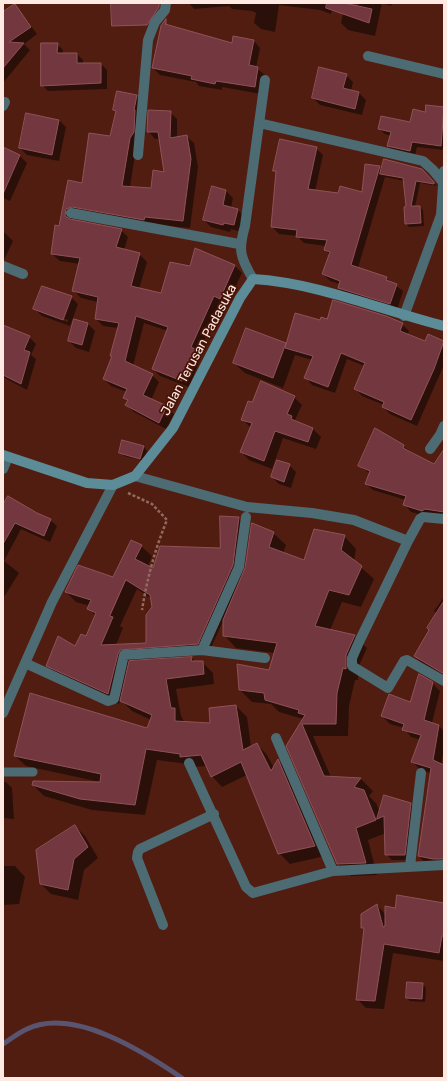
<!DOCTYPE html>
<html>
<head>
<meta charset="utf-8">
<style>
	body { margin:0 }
	#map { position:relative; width:447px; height:1081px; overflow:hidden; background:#521d11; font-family:Rubik,sans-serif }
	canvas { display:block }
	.frame { position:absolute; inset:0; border:4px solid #fee9e3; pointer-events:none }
</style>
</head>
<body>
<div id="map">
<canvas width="447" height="1081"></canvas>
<div class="frame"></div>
</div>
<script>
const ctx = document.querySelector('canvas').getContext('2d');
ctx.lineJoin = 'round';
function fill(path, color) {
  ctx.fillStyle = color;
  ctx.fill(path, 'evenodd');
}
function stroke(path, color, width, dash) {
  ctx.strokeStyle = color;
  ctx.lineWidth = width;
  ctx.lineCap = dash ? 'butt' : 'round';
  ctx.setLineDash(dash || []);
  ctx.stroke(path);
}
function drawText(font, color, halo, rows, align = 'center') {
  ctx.font = font + ' Rubik,sans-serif';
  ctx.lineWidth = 3.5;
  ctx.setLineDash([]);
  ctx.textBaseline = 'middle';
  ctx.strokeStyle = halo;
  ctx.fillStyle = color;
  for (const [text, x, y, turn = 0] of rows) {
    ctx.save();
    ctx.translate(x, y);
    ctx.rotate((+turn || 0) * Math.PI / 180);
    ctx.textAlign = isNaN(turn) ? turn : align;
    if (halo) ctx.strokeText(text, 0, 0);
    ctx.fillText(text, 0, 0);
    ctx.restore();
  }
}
fill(new Path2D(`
	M 189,3 L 334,3 L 331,14 L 320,10 L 279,5 L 275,32 L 261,29 L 254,23 L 256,13 L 252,11 L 232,9 L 229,6 L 194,9 Z
	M 359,3 L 392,3 L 391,6 L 382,3 L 375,36 L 348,30 L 341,23 L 345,4 L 357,7 Z
	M 15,5 L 37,34 L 24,44 L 30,50 L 3,83 L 3,13 Z
	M 163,25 L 232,44 L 254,41 L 260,48 L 256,68 L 265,75 L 261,94 L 222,87 L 222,90 L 199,86 L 196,82 L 160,75 L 153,68 Z
	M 57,44 L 63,50 L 63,54 L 77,54 L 83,60 L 83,64 L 101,64 L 107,70 L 107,89 L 48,91 L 42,85 Z
	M 346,75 L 353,82 L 351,91 L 359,93 L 366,100 L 362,115 L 320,105 L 313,98 Z
	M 136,96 L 143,103 L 130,187 L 152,189 L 165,173 L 160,139 L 155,139 L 148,131 L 170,112 L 177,119 L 177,138 L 186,136 L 194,143 L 198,167 L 190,228 L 73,216 L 72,221 L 121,230 L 128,237 L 124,250 L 139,254 L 147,262 L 139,289 L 162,295 L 191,267 L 234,265 L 242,273 L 227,305 L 222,303 L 198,354 L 201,357 L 189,387 L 160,376 L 153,369 L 168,331 L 144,323 L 133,366 L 152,375 L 159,382 L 151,400 L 166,407 L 174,414 L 166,429 L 134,412 L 126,405 L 128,401 L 124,398 L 127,392 L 111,386 L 104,379 L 113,357 L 118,328 L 103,326 L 96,319 L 98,302 L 81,298 L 74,291 L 80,264 L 60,261 L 52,254 L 69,181 L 83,184 L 111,138 L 117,113 L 114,110 Z
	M 427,106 L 444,108 L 444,150 L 417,147 L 415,156 L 393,151 L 388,146 L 391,136 L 385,134 L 379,129 L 411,123 L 426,113 Z
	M 59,120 L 66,127 L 59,161 L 27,155 L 20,148 Z
	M 316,148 L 323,155 L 315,191 L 339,194 L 363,193 L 379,167 L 382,169 L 422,170 L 437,186 L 420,183 L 415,207 L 420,207 L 423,210 L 424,226 L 409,227 L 406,224 L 407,207 L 404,181 L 385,177 L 358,268 L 386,278 L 403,291 L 397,310 L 346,295 L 339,288 L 340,284 L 330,281 L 323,274 L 330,255 L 325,250 L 326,246 L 304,243 L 297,236 L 279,234 L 272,227 L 277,173 L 274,170 Z
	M 4,149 L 20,156 L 27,163 L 10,201 L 3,198 Z
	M 213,188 L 226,191 L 233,198 L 231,208 L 238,210 L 245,217 L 241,232 L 231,229 L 230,232 L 211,227 L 204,220 Z
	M 3,231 L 13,241 L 3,262 Z
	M 71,297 L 78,304 L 70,326 L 42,316 L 35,309 ZM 42,311 L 68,320 L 68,322 L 42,313 Z
	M 328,320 L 402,324 L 409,331 L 407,335 L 426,343 L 429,336 L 444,342 L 444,365 L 417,426 L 390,414 L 383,407 L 384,405 L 362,396 L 356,389 L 365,366 L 347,359 L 335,393 L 312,385 L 306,378 L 312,360 L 295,355 L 283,388 L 245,373 L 234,363 L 285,344 L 287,346 L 321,322 Z
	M 75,321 L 88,324 L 95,331 L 89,352 L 76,348 L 69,341 Z
	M 3,326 L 29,337 L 36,344 L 31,355 L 36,359 L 27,390 L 3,377 Z
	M 294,397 L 302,405 L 295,420 L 313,429 L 321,437 L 316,449 L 283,438 L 272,469 L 249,460 L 241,452 L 251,428 L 243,420 L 252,403 Z
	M 375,430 L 434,465 L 444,451 L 444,517 L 429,517 L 411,512 L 405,505 L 406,500 L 373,490 L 366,484 L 370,474 L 360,466 Z
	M 123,442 L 144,447 L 147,451 L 144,461 L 124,456 L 120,452 Z
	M 289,465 L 296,472 L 291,488 L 279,484 L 272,477 Z
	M 3,507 L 37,514 L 50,520 L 57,526 L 50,542 L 21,529 L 4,561 L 19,573 L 4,597 Z
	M 221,517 L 239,518 L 249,529 L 243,574 L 273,533 L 286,545 L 283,553 L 305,561 L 344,536 L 356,549 L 354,561 L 374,579 L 361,607 L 342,602 L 330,630 L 354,636 L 367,648 L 358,668 L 358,680 L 355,680 L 349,706 L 348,736 L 313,736 L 331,777 L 361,779 L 373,791 L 369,796 L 376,803 L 380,812 L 410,804 L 416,810 L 410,860 L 392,860 L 386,854 L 386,833 L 368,840 L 377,875 L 351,876 L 338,864 L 287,746 L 303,719 L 279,712 L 271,704 L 252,702 L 240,690 L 270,671 L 275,653 L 236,648 L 224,635 L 224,619 L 208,654 L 131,660 L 129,662 L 192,658 L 196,662 L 202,662 L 213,673 L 214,684 L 176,689 L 181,716 L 185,723 L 211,725 L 236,706 L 247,717 L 251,747 L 257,744 L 267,755 L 274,768 L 278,761 L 289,771 L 325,856 L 290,864 L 279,853 L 247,775 L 222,787 L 212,776 L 207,766 L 192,767 L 188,764 L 157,760 L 145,815 L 92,810 L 44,796 L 33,785 L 100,782 L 26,766 L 15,756 L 147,730 L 151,720 L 132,711 L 120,699 L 119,704 L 58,676 L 47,665 L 76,648 L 87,638 L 96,616 L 89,609 L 90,606 L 76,602 L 66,592 L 114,578 L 141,546 L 152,556 L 148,566 L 154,569 L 220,549 ZM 137,589 L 152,599 L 153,607 L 147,644 L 116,645 L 123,628 L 120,626 ZM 203,642 L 203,644 L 156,648 L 156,646 Z
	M 444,597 L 444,675 L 421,662 L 415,656 L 430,631 L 437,614 L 434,611 Z
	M 432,683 L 440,691 L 432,723 L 439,726 L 444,731 L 444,748 L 441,765 L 444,766 L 444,866 L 426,864 L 419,856 L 431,773 L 420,770 L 413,762 L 421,740 L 411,737 L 404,728 L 390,724 L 382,716 L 411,703 Z
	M 3,782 L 6,782 L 12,788 L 14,819 L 3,818 Z
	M 75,826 L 85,836 L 98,858 L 84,870 L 78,900 L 51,894 L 41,884 Z
	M 3,866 L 15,866 L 25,877 L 19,904 L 3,905 Z
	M 444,904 L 444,961 L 393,953 L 384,1009 L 366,1008 L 357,999 L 364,930 L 362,927 L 377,905 L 386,915 L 396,909 Z
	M 423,984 L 426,988 L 425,1002 L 410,1001 L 407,998 Z`), '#0007');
stroke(new Path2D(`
	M 3,1044 C 11,1039 18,1033 27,1029 C 74,1007 144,1052 182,1078`), '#595571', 5);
const building = new Path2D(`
	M 111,3 L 159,3 L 159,7 L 147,25 L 112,26 Z
	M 327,3 L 344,3 L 372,9 L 369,23 L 326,8 Z
	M 15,4 L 31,27 L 9,42 L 24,43 L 3,68 L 3,12 Z
	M 166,19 L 166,24 L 165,24 L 232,43 L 233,36 L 254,40 L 249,65 L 258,67 L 255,87 L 216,81 L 215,84 L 191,79 L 192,76 L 152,68 L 161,26 Z
	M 41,43 L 58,43 L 57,53 L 77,53 L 77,63 L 101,63 L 101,83 L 41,86 Z
	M 319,67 L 347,74 L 343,88 L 359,92 L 355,109 L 312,98 Z
	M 117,91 L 137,95 L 134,110 L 135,110 L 134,132 L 130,138 L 122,186 L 151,188 L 153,170 L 164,172 L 158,132 L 147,132 L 148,110 L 171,111 L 170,138 L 187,135 L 191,159 L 183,221 L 145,217 L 144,220 L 72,207 L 66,209 L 65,216 L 70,219 L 122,229 L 116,247 L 140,253 L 131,286 L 161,293 L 170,262 L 190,266 L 195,248 L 235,265 L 220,299 L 214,296 L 191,347 L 195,349 L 182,381 L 152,369 L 168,327 L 136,316 L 125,361 L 153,374 L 143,395 L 167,406 L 159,423 L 125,405 L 128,400 L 123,398 L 127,389 L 103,379 L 112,356 L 110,356 L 119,323 L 95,319 L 98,297 L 72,291 L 80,258 L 51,254 L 55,225 L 59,226 L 68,180 L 82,183 L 89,133 L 110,136 L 116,111 L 113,110 Z
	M 426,105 L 444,107 L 441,146 L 412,142 L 410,151 L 387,146 L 391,132 L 378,129 L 381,116 L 410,122 L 413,109 L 425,112 Z
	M 26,113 L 59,120 L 52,155 L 19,148 Z
	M 280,139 L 317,147 L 308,189 L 338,193 L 340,186 L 362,192 L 365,164 L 380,166 L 351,265 L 387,277 L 386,280 L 397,284 L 390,304 L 338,288 L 340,281 L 322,274 L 330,252 L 324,250 L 327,240 L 296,237 L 297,230 L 271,227 L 276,171 L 273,171 Z
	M 3,147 L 20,155 L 3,194 Z
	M 384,159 L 422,169 L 434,182 L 434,184 L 416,181 L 411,206 L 420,206 L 421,223 L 405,224 L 404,207 L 406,206 L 403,178 L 380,174 Z
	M 212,186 L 226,190 L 223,205 L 238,209 L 234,225 L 224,223 L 223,225 L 203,220 Z
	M 42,286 L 72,296 L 63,320 L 33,309 Z
	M 333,300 L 386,316 L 403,323 L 400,331 L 425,341 L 428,334 L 444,341 L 434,369 L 411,420 L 382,407 L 384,402 L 354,389 L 365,363 L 341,353 L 328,387 L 304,378 L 313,356 L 285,348 L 295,313 L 320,320 L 321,317 L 327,319 Z
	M 74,319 L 88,323 L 82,345 L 68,341 Z
	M 3,325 L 30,336 L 24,350 L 30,352 L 21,384 L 3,375 Z
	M 246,328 L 286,343 L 273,378 L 233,363 Z
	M 261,381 L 295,396 L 287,414 L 292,416 L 291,419 L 313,428 L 308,442 L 275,431 L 264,461 L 240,452 L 252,423 L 241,420 L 248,401 L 252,402 Z
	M 375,428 L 404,445 L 403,448 L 434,464 L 444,449 L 444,512 L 425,509 L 422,511 L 403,505 L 406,496 L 365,484 L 370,471 L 358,466 Z
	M 122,440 L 144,446 L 140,459 L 119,453 Z
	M 277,460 L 290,464 L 284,482 L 271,477 Z
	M 8,496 L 37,513 L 51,519 L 44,536 L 15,523 L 3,544 L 3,505 Z
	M 220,516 L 239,517 L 233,565 L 198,644 L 120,650 L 118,654 L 108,694 L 46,666 L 58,636 L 75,646 L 81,634 L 86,636 L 96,613 L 87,609 L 91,600 L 65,592 L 78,565 L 113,577 L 131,540 L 142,545 L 135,559 L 153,568 L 160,546 L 220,548 ZM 126,580 L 150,595 L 152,607 L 146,615 L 146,643 L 101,645 L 113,617 L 110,616 Z
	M 252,523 L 274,532 L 269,547 L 304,560 L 314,529 L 345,535 L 341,550 L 362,566 L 349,595 L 329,590 L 315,626 L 355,635 L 346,655 L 346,669 L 343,668 L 337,693 L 336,724 L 302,724 L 324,776 L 361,778 L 354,787 L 364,790 L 376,820 L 356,828 L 366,863 L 337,864 L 286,746 L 305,715 L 298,713 L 299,710 L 265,700 L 264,693 L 239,690 L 237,664 L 269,670 L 277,643 L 223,636 L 223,620 L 245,568 Z
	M 444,601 L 444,674 L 414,656 L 429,630 L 427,628 Z
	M 192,657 L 191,661 L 203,661 L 204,674 L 166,679 L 171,708 L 175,708 L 175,721 L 210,723 L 209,708 L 236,705 L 243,750 L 257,743 L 271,771 L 278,759 L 315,846 L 278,854 L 241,762 L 211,777 L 201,755 L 180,757 L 180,754 L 146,749 L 135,805 L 80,799 L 32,785 L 33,781 L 100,782 L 101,774 L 14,756 L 30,693 L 147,728 L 152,715 L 120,701 L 129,661 Z
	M 419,674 L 433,682 L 424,720 L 439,725 L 433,760 L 444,765 L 444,859 L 433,859 L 418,856 L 431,768 L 411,762 L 421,735 L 402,730 L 404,724 L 381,716 L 389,694 L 410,702 Z
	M 384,795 L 411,803 L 405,855 L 385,855 L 384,816 L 377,819 Z
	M 75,825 L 88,847 L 74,859 L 68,890 L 40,884 L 36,850 Z
	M 397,895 L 444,903 L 444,936 L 442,936 L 439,953 L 384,944 L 375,1001 L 356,1000 L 364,928 L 361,928 L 361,914 L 377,904 L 383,927 L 385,926 L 385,906 L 395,908 Z
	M 407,982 L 423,983 L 422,999 L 406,998 Z`);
fill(building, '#73383f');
stroke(building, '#8f5257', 1);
stroke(new Path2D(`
	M 128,493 L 152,504 L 167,520 C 155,549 147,579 142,610`), '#936a60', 2.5, [3, 2]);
stroke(new Path2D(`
	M 3,772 L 33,772`), '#4d6b73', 9);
stroke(new Path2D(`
	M 368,56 L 444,74
	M 3,106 L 5,102
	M 259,123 L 423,161 L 433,170 L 442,181
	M 138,155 L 148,40 L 155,22 L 165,10 L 166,3
	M 71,213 L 239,244
	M 3,266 L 23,274
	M 253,279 C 240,257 238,250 245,226 L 265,80
	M 404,316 L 441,215 L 444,171
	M 430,449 L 440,435 L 444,426
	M 3,469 L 8,457
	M 135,476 L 247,507 L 312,513 L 354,520 L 408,541 L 420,519 L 423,517 L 444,519
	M 408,541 L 359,642 L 352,658 L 352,666 L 388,688 L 404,661 L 407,660 L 444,681
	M 202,650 L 265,658
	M 25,663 L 108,701 L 114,699 L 124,655 L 202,650 L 239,567 L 246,517
	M 3,713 L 52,602 L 113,485
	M 276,738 L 333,871 L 444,865
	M 189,763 L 246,887 L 253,893 L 333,871
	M 410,866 L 421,773
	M 163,925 L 137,858 L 138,852 L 140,849 L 214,814`), '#4d6b73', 10);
stroke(new Path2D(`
	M 3,455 L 87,483 L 113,485 L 135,476 L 173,428 L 240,298 L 253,279 C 318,283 381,310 444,326`), '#5b8c98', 10);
drawText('13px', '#fee9e3', '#471306', [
	["Jalan Terusan Padasuka",199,350,-62]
]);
</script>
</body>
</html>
